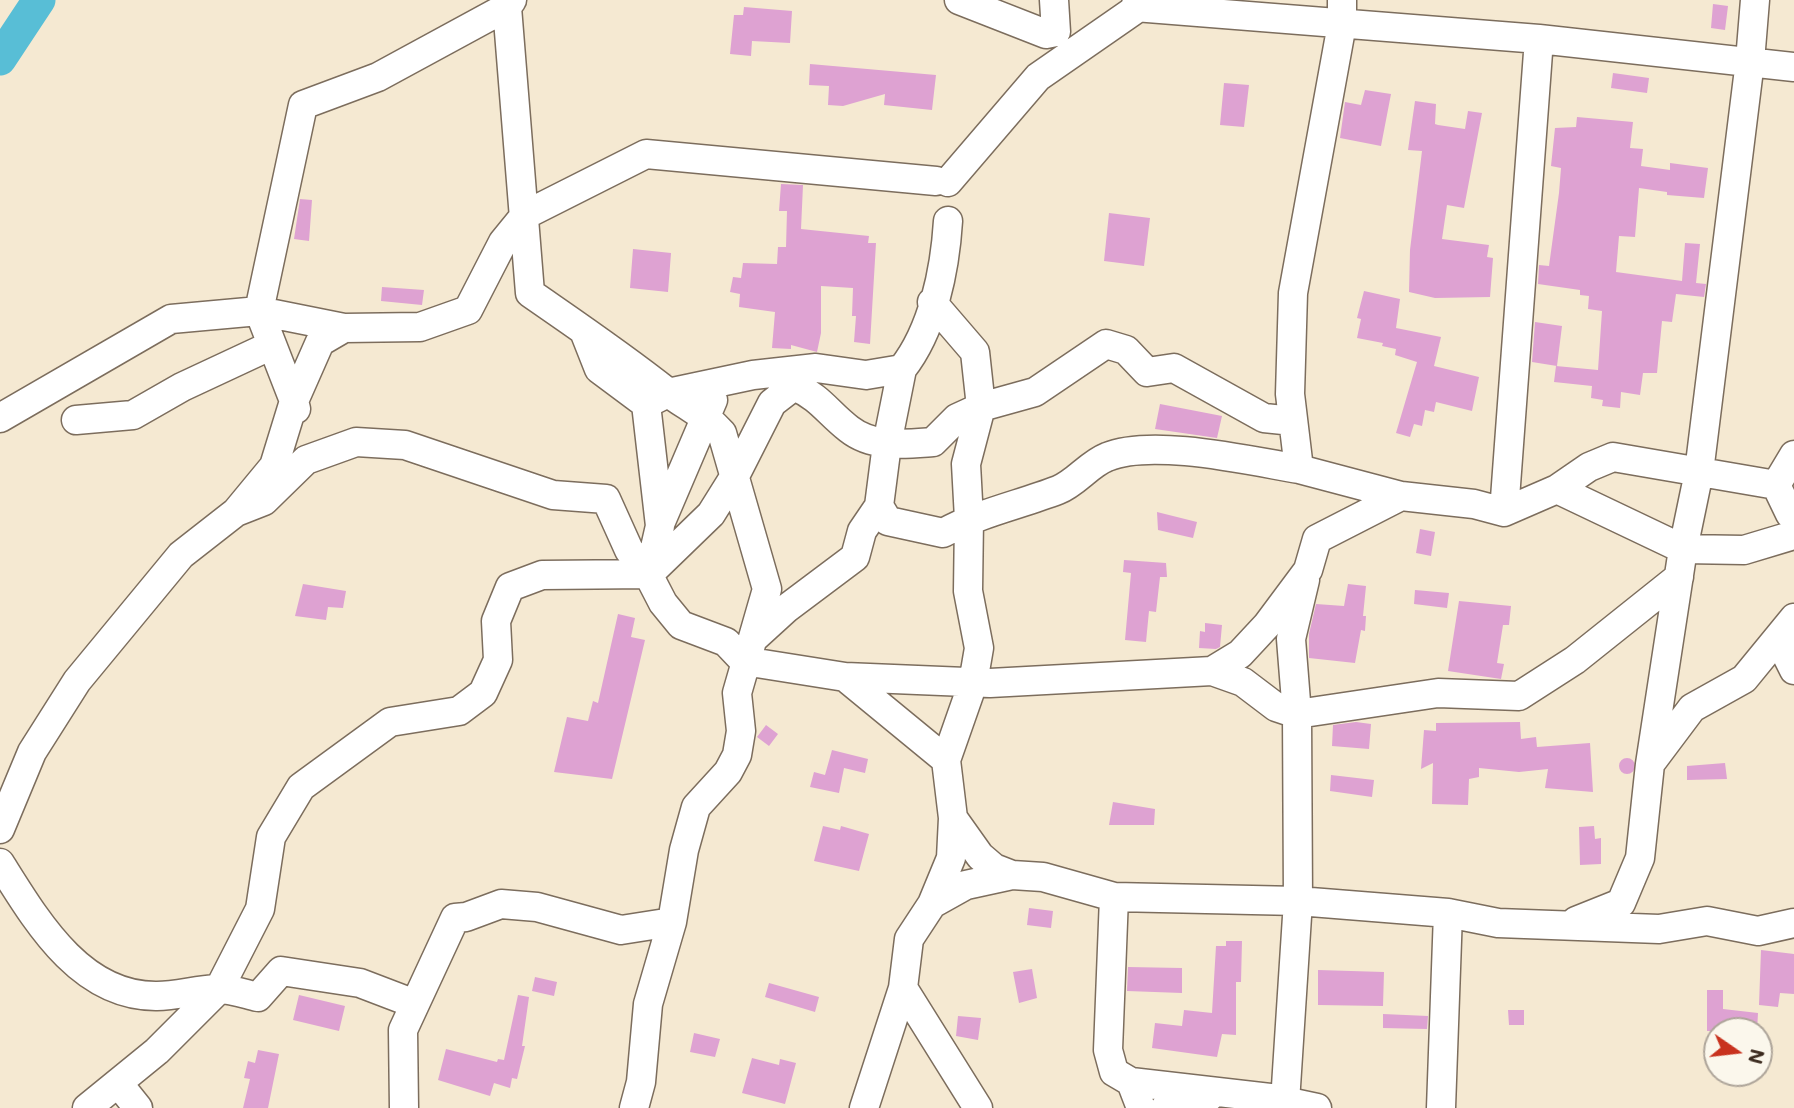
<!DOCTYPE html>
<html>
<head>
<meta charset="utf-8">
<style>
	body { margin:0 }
	#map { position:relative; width:1794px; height:1108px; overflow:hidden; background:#f5e9d2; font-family:Mali,sans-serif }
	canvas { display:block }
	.north { position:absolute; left:1703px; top:1017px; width:70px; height:70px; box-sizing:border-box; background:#fbf7ec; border:2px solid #aea59a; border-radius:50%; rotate:104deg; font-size:19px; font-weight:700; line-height:28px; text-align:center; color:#3b2a1e }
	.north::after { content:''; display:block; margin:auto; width:24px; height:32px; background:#c8321e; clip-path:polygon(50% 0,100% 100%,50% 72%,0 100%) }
</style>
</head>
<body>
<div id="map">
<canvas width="1794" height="1108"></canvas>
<div class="north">N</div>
</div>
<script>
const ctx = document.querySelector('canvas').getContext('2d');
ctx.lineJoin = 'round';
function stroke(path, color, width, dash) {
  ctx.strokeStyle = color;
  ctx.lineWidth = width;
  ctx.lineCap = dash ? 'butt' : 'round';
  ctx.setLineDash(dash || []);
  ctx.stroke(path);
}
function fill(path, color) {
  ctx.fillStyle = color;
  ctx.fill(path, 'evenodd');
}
stroke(new Path2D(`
	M 0,59 L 39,0`), '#58bed6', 33);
fill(new Path2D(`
	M 1713,4 L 1728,6 L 1725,30 L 1711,28 Z
	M 744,7 L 792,11 L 790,43 L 752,41 L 751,56 L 730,54 L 734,15 L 743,15 Z
	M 810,64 L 936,75 L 932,110 L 884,105 L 885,94 L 843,106 L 828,105 L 829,86 L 809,85 Z
	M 1613,73 L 1649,78 L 1647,93 L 1611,88 Z
	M 1224,83 L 1249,85 L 1244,127 L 1220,125 Z
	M 1365,90 L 1391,94 L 1381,146 L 1340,138 L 1345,102 L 1361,105 Z
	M 1415,101 L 1436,104 L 1435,124 L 1438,125 L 1465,129 L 1468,111 L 1482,113 L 1464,208 L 1447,205 L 1442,239 L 1489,245 L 1487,257 L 1493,258 L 1490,297 L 1435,298 L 1409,292 L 1410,250 L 1422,151 L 1408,150 Z
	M 1577,117 L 1633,122 L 1630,148 L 1643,149 L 1641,166 L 1670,170 L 1670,163 L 1708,168 L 1704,198 L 1667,195 L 1667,192 L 1639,188 L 1635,237 L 1619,236 L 1616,272 L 1682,281 L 1685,243 L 1700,244 L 1696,283 L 1706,284 L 1704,297 L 1676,294 L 1672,322 L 1662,321 L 1657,373 L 1643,373 L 1640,395 L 1621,392 L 1620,408 L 1602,406 L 1603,400 L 1591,398 L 1592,386 L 1554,382 L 1556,366 L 1598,370 L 1602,311 L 1588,309 L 1589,296 L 1580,295 L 1580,290 L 1538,284 L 1539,265 L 1549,266 L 1559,193 L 1561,168 L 1551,166 L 1555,128 L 1576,127 Z
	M 781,184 L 803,185 L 801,229 L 869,236 L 868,243 L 876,243 L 870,344 L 854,342 L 856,316 L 852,316 L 853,288 L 821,286 L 821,333 L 817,352 L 791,345 L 791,349 L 772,348 L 775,312 L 739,307 L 740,294 L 730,292 L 733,277 L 741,278 L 743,263 L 777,264 L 778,247 L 786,247 L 787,211 L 779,211 Z
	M 300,199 L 312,200 L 309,241 L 294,239 Z
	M 1109,213 L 1150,218 L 1144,266 L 1104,261 Z
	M 633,249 L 671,253 L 668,292 L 630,288 Z
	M 382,287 L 424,290 L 422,305 L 381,301 Z
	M 1364,291 L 1400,299 L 1396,328 L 1441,337 L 1434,366 L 1479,377 L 1472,411 L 1436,402 L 1434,412 L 1425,410 L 1422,426 L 1414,424 L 1410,437 L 1396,433 L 1417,362 L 1395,355 L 1396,349 L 1382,346 L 1383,343 L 1357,338 L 1361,319 L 1357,318 Z
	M 1535,322 L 1562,326 L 1557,366 L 1532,362 Z
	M 1160,404 L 1222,416 L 1217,438 L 1155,429 Z
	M 1157,512 L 1197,522 L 1193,538 L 1158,530 Z
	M 1420,529 L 1435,532 L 1431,556 L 1416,553 Z
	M 1124,560 L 1166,563 L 1167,577 L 1160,577 L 1156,612 L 1149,611 L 1146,642 L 1125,640 L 1131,573 L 1123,572 Z
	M 303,584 L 346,591 L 343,608 L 328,607 L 326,620 L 295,616 Z
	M 1348,584 L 1366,586 L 1363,616 L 1366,616 L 1365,631 L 1361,630 L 1355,663 L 1309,658 L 1309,634 L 1316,604 L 1344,606 Z
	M 1415,590 L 1449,593 L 1447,608 L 1414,604 Z
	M 1459,601 L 1511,606 L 1509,625 L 1503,625 L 1497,663 L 1504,664 L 1501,679 L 1448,671 Z
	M 618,614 L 635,618 L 631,637 L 645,640 L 612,779 L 554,772 L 567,717 L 588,721 L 593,701 L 598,703 Z
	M 1205,623 L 1222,625 L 1220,647 L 1216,649 L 1199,648 L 1200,631 L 1205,632 Z
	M 1356,722 L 1371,724 L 1369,749 L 1332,746 L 1333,725 Z
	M 1520,722 L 1521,739 L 1536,737 L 1537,747 L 1590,743 L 1593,792 L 1545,788 L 1548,769 L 1519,772 L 1479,768 L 1479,777 L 1469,779 L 1468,805 L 1432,804 L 1433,763 L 1421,769 L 1424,730 L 1436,731 L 1436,723 Z
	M 766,725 L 778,734 L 769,746 L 757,737 Z
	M 832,750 L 868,759 L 865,773 L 844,768 L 839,793 L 810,787 L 814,772 L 825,775 Z
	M1619 766a8 8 0 1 1 16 0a8 8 0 1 1-16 0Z
	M 1725,763 L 1727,779 L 1687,780 L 1687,766 Z
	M 1331,775 L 1374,780 L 1372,797 L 1330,791 Z
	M 1113,802 L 1155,809 L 1154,825 L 1109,825 Z
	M 823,826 L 840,830 L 841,826 L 869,834 L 859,871 L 814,861 Z
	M 1594,826 L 1595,839 L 1601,838 L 1601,864 L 1580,865 L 1579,827 Z
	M 1029,908 L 1053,911 L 1051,928 L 1027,925 Z
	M 1226,941 L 1242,941 L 1241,982 L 1236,982 L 1236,1035 L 1222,1034 L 1217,1057 L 1152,1048 L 1155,1023 L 1182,1026 L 1184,1010 L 1212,1013 L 1216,946 L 1226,946 Z
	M 1761,950 L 1794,954 L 1794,994 L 1780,993 L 1778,1007 L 1759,1005 Z
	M 1128,967 L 1182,968 L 1182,993 L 1127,991 Z
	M 1032,969 L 1037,998 L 1019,1003 L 1013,972 Z
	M 1318,970 L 1384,972 L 1383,1006 L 1318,1005 Z
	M 535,977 L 557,982 L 554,996 L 532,991 Z
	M 769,983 L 819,997 L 815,1012 L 765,997 Z
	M 1707,990 L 1723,990 L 1723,1009 L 1758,1013 L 1757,1031 L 1707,1031 Z
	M 299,995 L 345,1006 L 339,1031 L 293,1020 Z
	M 518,995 L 529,997 L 522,1046 L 525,1046 L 517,1079 L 512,1078 L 510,1088 L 494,1083 L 490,1096 L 438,1080 L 446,1049 L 497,1062 L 498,1059 L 504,1060 Z
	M 1508,1010 L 1524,1010 L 1524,1025 L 1509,1025 Z
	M 1383,1014 L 1428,1016 L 1427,1029 L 1383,1028 Z
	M 958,1016 L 981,1018 L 978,1040 L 956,1036 Z
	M 694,1033 L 720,1039 L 715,1057 L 690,1052 Z
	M 258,1050 L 279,1054 L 268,1108 L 243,1108 L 250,1079 L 244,1078 L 248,1061 L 255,1063 Z
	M 752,1058 L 779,1065 L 780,1059 L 796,1063 L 785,1104 L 742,1093 Z`), '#dea2d2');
const minor = new Path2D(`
	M 959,0 L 1046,34 L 1056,32 L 1054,0
	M 1342,0 L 1342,24 L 1293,293 L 1290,394 L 1299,469 L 1401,496 L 1474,504 L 1504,512 L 1557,489 L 1589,467 L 1613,457 L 1776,485 L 1790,514 L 1794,515
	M 1755,0 L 1750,61 L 1699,472 L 1683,549 L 1744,550 L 1794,535
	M 507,7 L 530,293 C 576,325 622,356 666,391 C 685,406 705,414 722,433 L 767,589 L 737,693 L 741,731 L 737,755 L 728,772 L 696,807 L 684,850 L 672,922 L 648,1004 L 641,1082 L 634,1108
	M 1135,7 L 1539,39 L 1794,67
	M 948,182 L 1038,77 L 1149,0
	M 932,302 L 975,352 L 981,407 L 966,464 L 969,519 L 968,591 L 979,648 L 973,683 L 946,760
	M 584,331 L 599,369 L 646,404 L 660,526 L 649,574
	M 646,404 L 668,393 L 753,375 L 816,368 L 866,375 L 902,369 C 933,330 945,270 948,221
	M 296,409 L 294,401 L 320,342 L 344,328 L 420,327 L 468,310 L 503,242 L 525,215 L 646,154 L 936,181
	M 0,418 L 171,319 L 259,311 L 344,328
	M 76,420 L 133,415 L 182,387 L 272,345
	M 1776,485 L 1794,455
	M 1557,489 L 1683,549 L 1650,764 L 1640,858 L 1621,903 L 1576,921
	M 879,506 L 888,521 L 943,533 C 979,513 1019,505 1058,490 C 1076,483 1089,464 1107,457 C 1152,438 1251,461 1299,469
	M 236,512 L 264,501 L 306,460 L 356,442 L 405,445 L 553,495 L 606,499 L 629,550 L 648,574 L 663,603 L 681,625 L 726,642 L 744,661 L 845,677 L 946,760 L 953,818 L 980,856 L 994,868 L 1012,875 L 1043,877 L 1114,897 L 1298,901 L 1448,913 L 1498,923 L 1659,929 L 1707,921 L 1758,931 L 1794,923
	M 1504,512 L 1539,39
	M 660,524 L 713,400
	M 753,639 L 787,608 L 855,557 L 862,531 L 879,506 L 887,444 L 902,369
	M 1779,640 L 1794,670
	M 1212,671 L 1243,682 L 1276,707 L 1297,714 L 1438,693 L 1519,696 L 1575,660 L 1679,577
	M 845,677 L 990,683 L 1212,671 L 1240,654 L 1267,625 L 1308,570 L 1317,539 L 1401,496
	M 1653,760 L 1692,708 L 1744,679 L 1794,618
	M 0,829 L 32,752 L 77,681 L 181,555 L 236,512 L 274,466 L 294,401 L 259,311 L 303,105 L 378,77 L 507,7 L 512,0
	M 0,863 C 36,920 80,997 157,996 C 176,996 196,990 216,989 C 229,988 245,994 258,997 L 281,971 L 360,983 L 415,1004
	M 1114,897 L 1108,1050 L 1114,1072 L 1131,1082 L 1270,1098 L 1317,1108
	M 932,904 L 966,885 L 1012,875
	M 903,988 L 978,1108
	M 1131,1082 L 1141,1108
	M 118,1083 L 138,1108
	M 1285,1102 L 1298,901 L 1297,714 L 1291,639 L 1305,580
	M 87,1108 L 157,1051 L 219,989 L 260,909 L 271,837 L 301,787 L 390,722 L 459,711 L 483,693 L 498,660 L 496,621 L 510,587 L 542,575 L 649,574 L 711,514 L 736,474 L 772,403 L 794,386 C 821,398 827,412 849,429 C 873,448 905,444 933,442 L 957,418 L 981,407 L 1035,392 L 1106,344 L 1126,350 L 1147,372 L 1174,368 L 1264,418 L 1293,421
	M 404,1108 L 403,1030 L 455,918 L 466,917 L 501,904 L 537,907 L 621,930 L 672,922
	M 864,1108 L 903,988 L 909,939 L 932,904 L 951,858 L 953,818
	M 1165,1108 L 1209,1097
	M 1441,1108 L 1448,913`);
stroke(minor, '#7c6d5d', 31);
stroke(minor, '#fff', 28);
</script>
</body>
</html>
